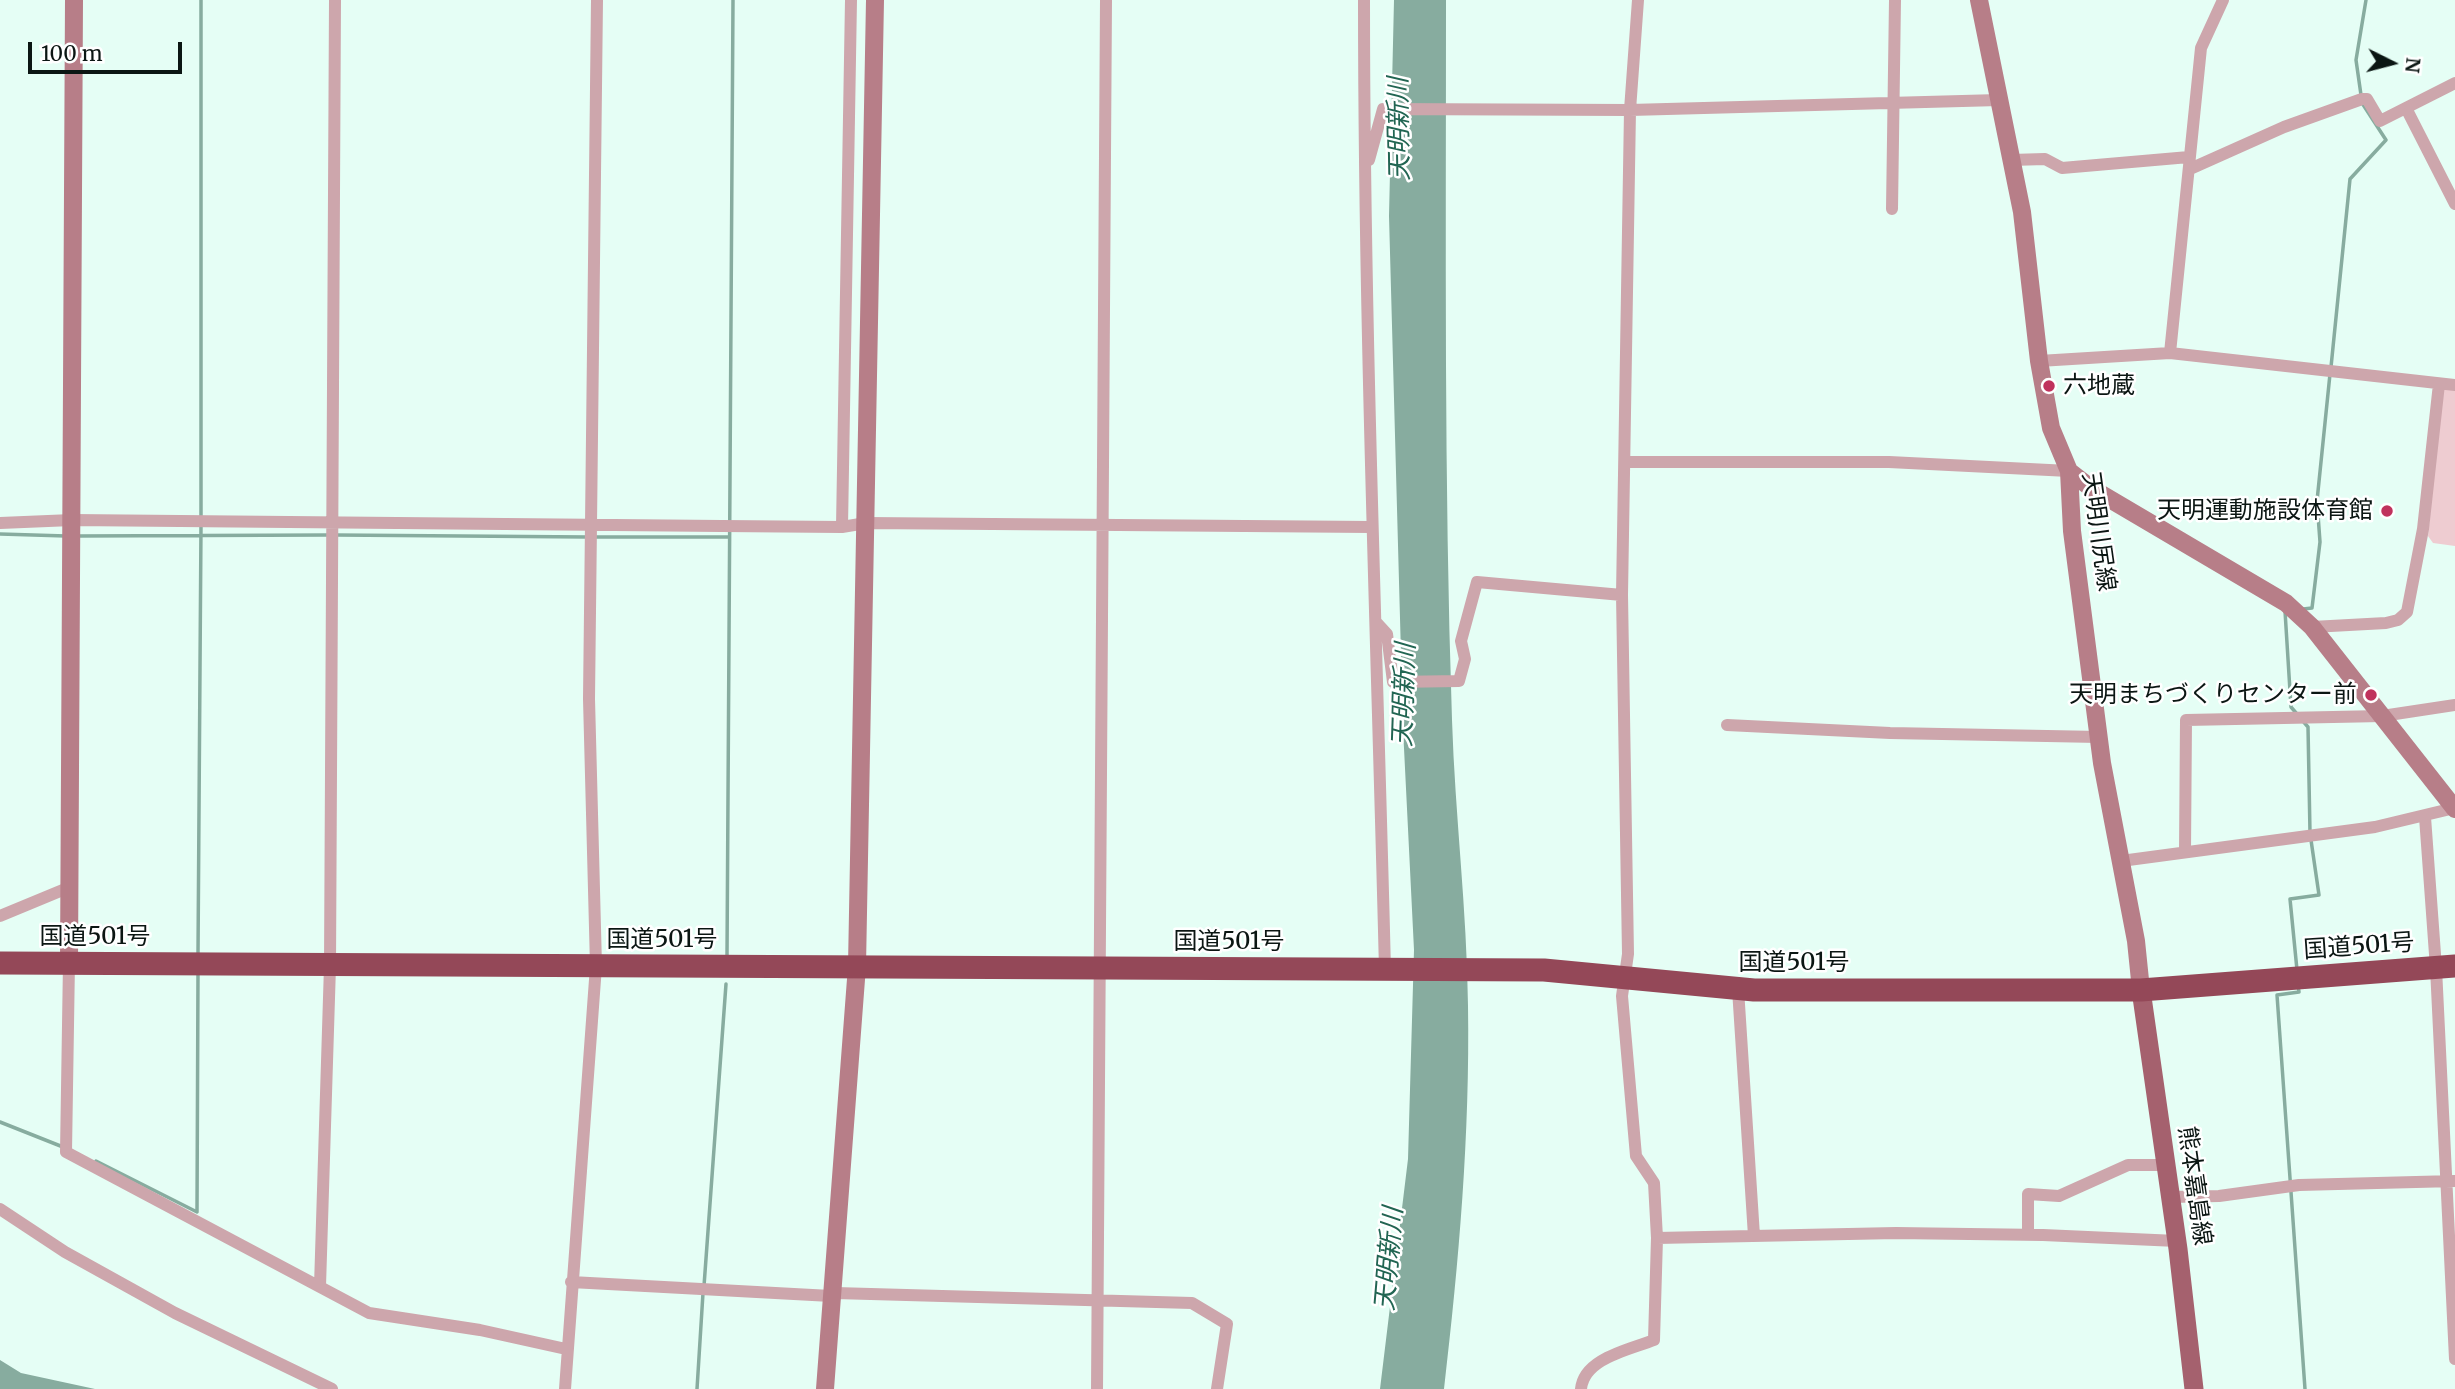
<!DOCTYPE html>
<html>
<head>
<meta charset="utf-8">
<style>
	body { margin:0 }
	#map { position:relative; width:2455px; height:1389px; overflow:hidden; background:#e5fef5; font-family:Merriweather,serif }
	canvas { display:block }
	.north { position:absolute; left:2357px; top:28px; width:70px; height:70px; -webkit-text-stroke:5px #fff; paint-order:stroke; rotate:96deg; font-size:19px; font-weight:700; line-height:28px; text-align:center; color:#0b1613 }
	.north::after { content:''; display:block; margin:auto; width:24px; height:32px; background:#0b1613; clip-path:polygon(50% 0,100% 100%,50% 72%,0 100%) }
	.scale { position:absolute; left:28px; top:42px; width:154px; height:32px; box-sizing:border-box; border:4px solid #0b1613; border-top:0; padding-left:9px; font-size:21px; line-height:24px; white-space:nowrap; color:#0b1613; -webkit-text-stroke:5px #fff; paint-order:stroke }
</style>
</head>
<body>
<div id="map">
<canvas width="2455" height="1389"></canvas>
<div class="north">N</div>
<div class="scale">100 m</div>
</div>
<script>
const ctx = document.querySelector('canvas').getContext('2d');
ctx.lineJoin = 'round';
function fill(path, color) {
  ctx.fillStyle = color;
  ctx.fill(path, 'evenodd');
}
function stroke(path, color, width, dash) {
  ctx.strokeStyle = color;
  ctx.lineWidth = width;
  ctx.lineCap = dash ? 'butt' : 'round';
  ctx.setLineDash(dash || []);
  ctx.stroke(path);
}
function drawText(font, color, halo, rows, align = 'center') {
  ctx.font = font + ' Merriweather,"Noto Sans JP",serif';
  ctx.lineWidth = 5;
  ctx.setLineDash([]);
  ctx.textBaseline = 'middle';
  ctx.strokeStyle = halo;
  ctx.fillStyle = color;
  for (const [text, x, y, turn = 0] of rows) {
    ctx.save();
    ctx.translate(x, y);
    ctx.rotate((+turn || 0) * Math.PI / 180);
    ctx.textAlign = isNaN(turn) ? turn : align;
    if (halo) ctx.strokeText(text, 0, 0);
    ctx.fillText(text, 0, 0);
    ctx.restore();
  }
}
fill(new Path2D(`
	M 2442,387 L 2455,389 L 2455,546 L 2433,543 L 2428,536 Z`), '#eeccd1');
fill(new Path2D(`
	M 1394,0 L 1446,0 C 1446,240 1444,480 1452,720 C 1455,815 1467,910 1468,1006 C 1470,1134 1459,1262 1444,1389 L 1380,1389 L 1408,1159 L 1414,950 L 1403,728 L 1389,216 Z
	M 0,1360 L 21,1373 L 95,1389 L 0,1389 Z`), '#87ac9f');
stroke(new Path2D(`
	M 2361,95 L 2356,60 L 2366,0
	M 2331,367 L 2350,179 L 2386,140 L 2362,103
	M 201,517 L 201,0
	M 0,534 L 66,536
	M 336,535 L 587,537
	M 77,536 L 328,535
	M 595,537 L 729,537
	M 2303,609 L 2312,608 L 2320,542 L 2317,501 L 2330,374
	M 2285,611 L 2291,707 L 2297,714
	M 2302,720 L 2308,727 L 2310,833
	M 198,954 L 201,525
	M 727,956 L 733,0
	M 2297,970 L 2290,899 L 2319,895 L 2311,840
	M 2298,985 L 2299,992 L 2277,995 L 2305,1389
	M 0,1122 L 63,1147
	M 96,1161 L 197,1212 L 198,973
	M 704,1286 L 726,984
	M 697,1389 L 703,1293`), '#87ac9f', 3.5);
stroke(new Path2D(`
	M 1364,0 C 1364,323 1377,646 1385,970
	M 2407,110 L 2455,204
	M 1369,160 L 1383,109 L 1630,110 L 1999,100
	M 2011,160 L 2045,159 L 2062,168 L 2189,157
	M 2190,169 L 2284,127 L 2362,99 L 2367,99 L 2380,121 L 2455,83
	M 1892,209 L 1895,0
	M 2170,353 L 2201,48 L 2223,0
	M 2039,361 L 2170,353 L 2455,385
	M 1626,462 L 1889,462 L 2069,471
	M 0,523 L 72,520 L 722,526 L 842,527 L 866,523 L 1371,527
	M 842,527 L 851,0
	M 1376,622 L 1387,634 L 1393,682 L 1459,681 L 1465,659 L 1461,641 L 1477,582 L 1622,595
	M 2312,627 L 2386,623 L 2398,620 L 2407,612 L 2423,529 L 2439,384
	M 1727,725 L 1890,733 L 2099,737
	M 2425,817 L 2436,968 L 2455,1359
	M 2185,852 L 2186,720 L 2382,716 L 2455,705
	M 2121,861 L 2375,827 L 2454,808
	M 0,916 L 70,887
	M 69,962 L 66,1152 L 369,1313 L 480,1330 L 566,1349
	M 1738,989 L 1754,1236
	M 2171,1197 L 2219,1196 L 2299,1185 L 2455,1181
	M 0,1209 L 65,1252 L 175,1313 L 332,1389
	M 2028,1235 L 2028,1194 L 2059,1196 L 2128,1165 L 2166,1165
	M 1657,1238 L 1896,1233 L 2043,1235 L 2177,1241
	M 571,1282 L 831,1296 L 835,1293 L 1192,1303 L 1227,1324 L 1217,1389
	M 320,1286 L 330,966 L 335,0
	M 565,1389 L 596,966 L 589,699 L 597,0
	M 1097,1389 L 1106,0
	M 1581,1389 C 1584,1358 1629,1350 1654,1340 L 1657,1238 L 1654,1183 L 1636,1156 L 1622,996 L 1628,954 L 1622,595 L 1630,110 L 1638,0`), '#cda6ac', 12);
stroke(new Path2D(`
	M 1979,0 L 2022,212 L 2039,361 L 2051,428 L 2069,471 L 2072,531 L 2102,763 L 2136,941 L 2141,990
	M 2069,471 L 2091,488 L 2286,603 L 2312,627 L 2455,809
	M 69,962 L 74,0
	M 825,1389 L 857,966 L 875,0`), '#b77e88', 18);
stroke(new Path2D(`
	M 2141,990 L 2178,1249 L 2194,1389`), '#a5616e', 19);
stroke(new Path2D(`
	M 0,963 L 1544,970 L 1754,990 L 2141,990 L 2455,966`), '#944858', 23);
for (const [x, y, r, color] of [
	[2049,386,7,"#c0325d"],
	[2387,511,7,"#c0325d"],
	[2371,695,7,"#c0325d"]
]) {
  const dot = new Path2D();
  dot.arc(x, y, r, 0, 2 * Math.PI);
  ctx.fillStyle = color;
  ctx.fill(dot);
  stroke(dot, '#fff', 2.5);
}
drawText('24px', '#0b1613', '#fff', [
	["六地蔵",2063,386,"left"],
	["天明運動施設体育館",2373,511],
	["天明まちづくりセンター前",2357,695]
], 'right');
drawText('24px', '#0b1613', '#fff', [
	["天明川尻線",2098,532,82],
	["国道501号",95,937],
	["国道501号",662,940],
	["国道501号",1229,942],
	["国道501号",2359,947,-4],
	["国道501号",1794,963],
	["熊本嘉島線",2194,1186,82]
]);
drawText('italic 26px', '#216552', '#fff', [
	["天明新川",1400,129,-91],
	["天明新川",1405,695,-88],
	["天明新川",1390,1259,-85]
]);
</script>
</body>
</html>
